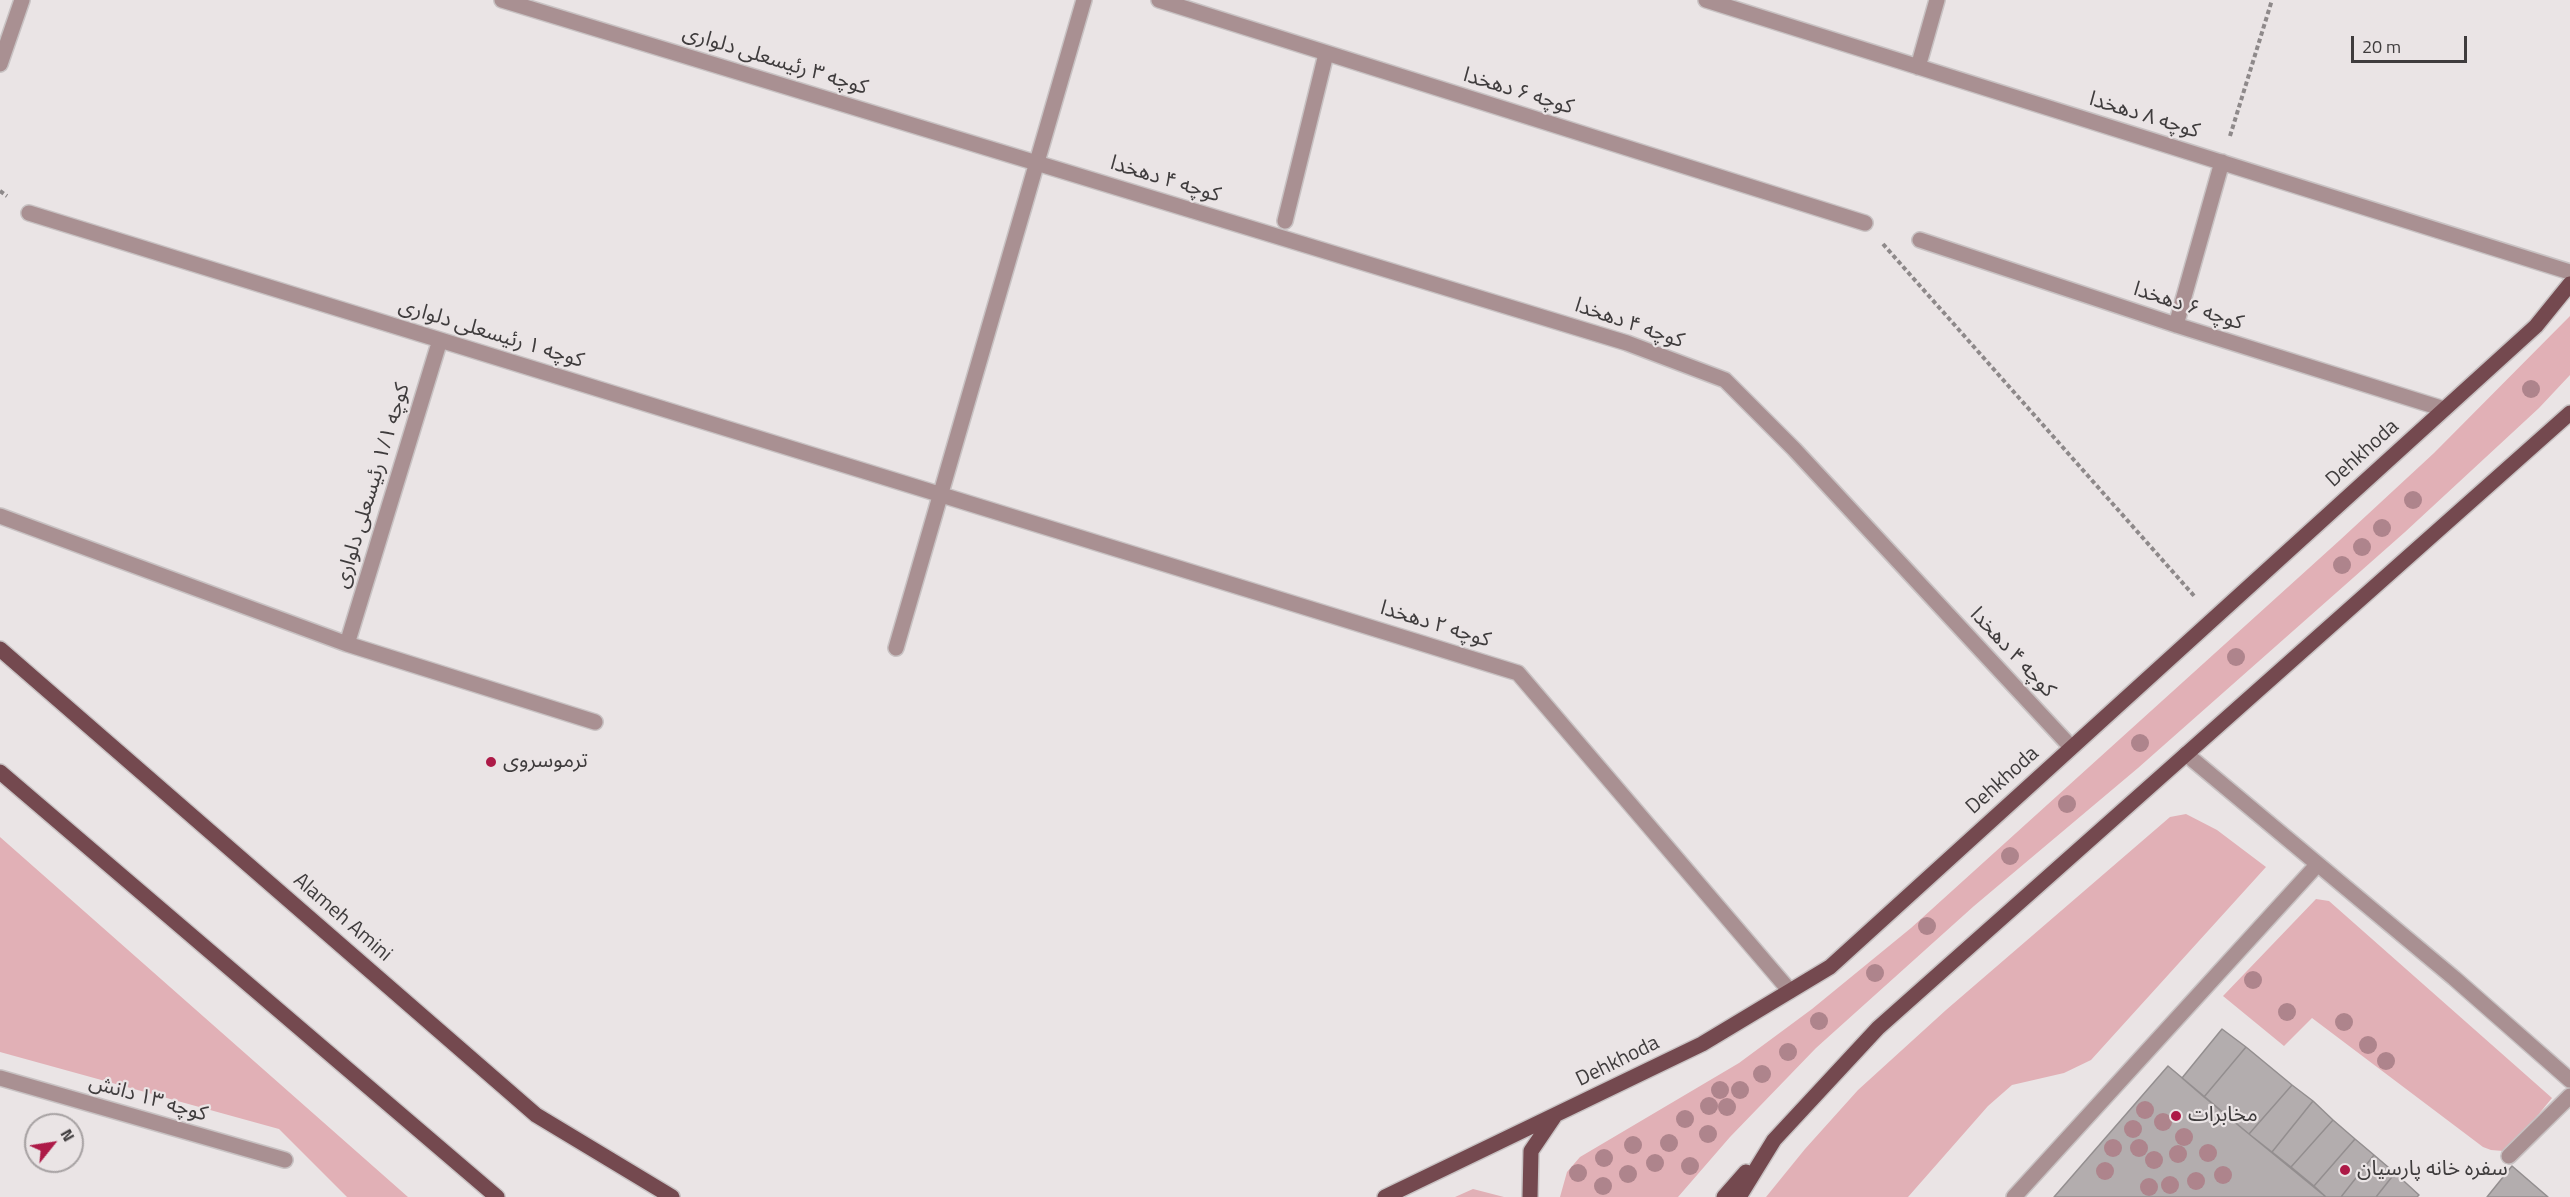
<!DOCTYPE html>
<html>
<head>
<meta charset="utf-8">
<style>
	body { margin:0 }
	#map { position:relative; width:2570px; height:1197px; overflow:hidden; background:#eae4e5; font-family:"Titillium Web",sans-serif }
	canvas { display:block }
	.north { position:absolute; left:24px; top:1113px; width:60px; height:60px; box-sizing:border-box; background:#eae4e5; border:2px solid #a6a1a2; border-radius:50%; rotate:60deg; font-size:16px; font-weight:700; line-height:24px; text-align:center; color:#3f3c3d }
	.north::after { content:''; display:block; margin:auto; width:21px; height:27px; background:#ad1a47; clip-path:polygon(50% 0,100% 100%,50% 72%,0 100%) }
	.scale { position:absolute; left:2351px; top:36px; width:116px; height:27px; box-sizing:border-box; border:3px solid #3f3c3d; border-top:0; padding-left:8px; font-size:18px; line-height:21px; white-space:nowrap; color:#3f3c3d; -webkit-text-stroke:4px #eae4e5; paint-order:stroke }
</style>
</head>
<body>
<div id="map">
<canvas width="2570" height="1197"></canvas>
<div class="north">N</div>
<div class="scale">20 m</div>
</div>
<script>
const ctx = document.querySelector('canvas').getContext('2d');
ctx.lineJoin = 'round';
function fill(path, color) {
  ctx.fillStyle = color;
  ctx.fill(path, 'evenodd');
}
function stroke(path, color, width, dash) {
  ctx.strokeStyle = color;
  ctx.lineWidth = width;
  ctx.lineCap = dash ? 'butt' : 'round';
  ctx.setLineDash(dash || []);
  ctx.stroke(path);
}
function drawText(font, color, halo, rows, align = 'center') {
  ctx.font = font + ' "Titillium Web","Noto Sans Arabic",sans-serif';
  ctx.lineWidth = 4.5;
  ctx.setLineDash([]);
  ctx.textBaseline = 'middle';
  ctx.strokeStyle = halo;
  ctx.fillStyle = color;
  for (const [text, x, y, turn = 0] of rows) {
    ctx.save();
    ctx.translate(x, y);
    ctx.rotate((+turn || 0) * Math.PI / 180);
    ctx.textAlign = isNaN(turn) ? turn : align;
    if (halo) ctx.strokeText(text, 0, 0);
    ctx.fillText(text, 0, 0);
    ctx.restore();
  }
}
fill(new Path2D(`
	M 2570,316 L 2570,375 L 2539,408 L 2405,532 L 2138,768 L 1974,906 L 1816,1048 L 1730,1137 L 1678,1197 L 1560,1197 L 1567,1172 L 1580,1157 L 1739,1063 L 1812,1009 L 1911,928 L 2340,540 L 2434,453 Z
	M 2186,814 L 2217,830 L 2266,867 L 2091,1060 L 2064,1073 L 2012,1085 L 1988,1106 L 1908,1197 L 1766,1197 L 1805,1149 L 1858,1090 L 1946,1010 L 2170,817 Z
	M 0,837 L 408,1197 L 347,1197 L 279,1129 L 0,1052 Z
	M 2316,899 L 2329,901 L 2552,1098 L 2525,1131 L 2503,1151 L 2491,1150 L 2483,1147 L 2312,1018 L 2284,1046 L 2223,996 Z
	M 1473,1189 L 1504,1197 L 1455,1197 Z`), '#e1b0b6');
const building = new Path2D(`
	M 2222,1029 L 2246,1047 L 2204,1097 L 2182,1078 Z
	M 2246,1047 L 2292,1085 L 2249,1134 L 2204,1097 Z
	M 2168,1066 L 2249,1134 L 2326,1197 L 2054,1197 Z
	M 2292,1085 L 2313,1101 L 2272,1152 L 2249,1134 Z
	M 2313,1101 L 2333,1120 L 2291,1167 L 2272,1152 Z
	M 2333,1120 L 2355,1139 L 2314,1186 L 2291,1167 Z
	M 2355,1139 L 2374,1155 L 2341,1197 L 2326,1197 L 2314,1186 Z
	M 2374,1155 L 2395,1173 L 2376,1197 L 2341,1197 Z
	M 2512,1166 L 2548,1197 L 2487,1197 Z
	M 2395,1173 L 2419,1195 L 2417,1197 L 2376,1197 Z`);
fill(building, '#b3adae');
stroke(building, '#938e8f', 1.5);
const minor = new Path2D(`
	M 502,0 L 1627,343 L 1725,380 L 1794,449 L 2071,747
	M 1159,0 L 1865,223
	M 1706,0 L 2570,272
	M 0,64 L 22,0
	M 1918,67 L 1937,0
	M 29,213 L 1518,673 L 1790,991
	M 1285,221 L 1326,54
	M 1920,240 L 2176,325 L 2444,409
	M 2176,325 L 2222,162
	M 0,516 L 347,644 L 595,722
	M 347,644 L 440,340
	M 896,648 L 1084,0
	M 2186,754 L 2454,978 L 2570,1080
	M 0,1078 L 285,1160
	M 2509,1156 L 2570,1096
	M 2014,1197 L 2317,865`);
const major = new Path2D(`
	M 0,649 L 536,1115 L 672,1197
	M 0,772 L 497,1197
	M 1385,1197 L 1702,1044 L 1830,967 L 2536,326 L 2570,284
	M 1530,1197 L 1531,1151 L 1554,1117
	M 1724,1197 L 1746,1172
	M 1739,1197 L 1774,1140 L 1878,1028 L 2570,413`);
stroke(minor, '#c8c2c3', 18);
stroke(major, '#c8c2c3', 18);
stroke(new Path2D(`
	M 2230,136 L 2272,0
	M 0,191 L 7,196
	M 1883,244 L 2196,598`), '#8e898a', 4, [4.5, 3]);
stroke(minor, '#a99092', 15);
stroke(major, '#74494f', 15);
ctx.fillStyle = '#ae848c';
for (const [x, y] of [
	[2531,389],
	[2413,500],
	[2382,528],
	[2362,547],
	[2342,565],
	[2236,657],
	[2140,743],
	[2067,804],
	[2010,856],
	[1927,926],
	[1875,973],
	[2253,980],
	[2287,1012],
	[1819,1021],
	[2344,1022],
	[2368,1045],
	[1788,1052],
	[2386,1061],
	[1762,1074],
	[1720,1090],
	[1740,1090],
	[1709,1106],
	[1727,1107],
	[2145,1110],
	[1685,1119],
	[2163,1122],
	[2133,1129],
	[1708,1134],
	[2184,1137],
	[1669,1143],
	[1633,1145],
	[2113,1148],
	[2139,1148],
	[2208,1153],
	[2178,1154],
	[1604,1158],
	[2154,1160],
	[1655,1163],
	[1690,1166],
	[2105,1171],
	[1578,1173],
	[1628,1174],
	[2223,1175],
	[2196,1181],
	[2170,1185],
	[1603,1186],
	[2149,1187]
]) {
  ctx.beginPath();
  ctx.arc(x, y, 9, 0, 2 * Math.PI);
  ctx.fill();
}
for (const [x, y, r, color] of [
	[491,762,6,"#ad1a47"],
	[2176,1116,6,"#ad1a47"],
	[2345,1170,6,"#ad1a47"]
]) {
  const dot = new Path2D();
  dot.arc(x, y, r, 0, 2 * Math.PI);
  ctx.fillStyle = color;
  ctx.fill(dot);
  stroke(dot, '#eae4e5', 2);
}
drawText('21px', '#3f3c3d', '#eae4e5', [
	["کوچه ۳ رئیسعلی دلواری",775,61,17],
	["کوچه ۶ دهخدا",1518,92,17],
	["کوچه ۸ دهخدا",2144,116,17],
	["کوچه ۴ دهخدا",1165,180,17],
	["کوچه ۶ دهخدا",2188,307,18],
	["کوچه ۴ دهخدا",1629,324,19],
	["کوچه ۱ رئیسعلی دلواری",491,334,17],
	["Dehkhoda",2363,454,-42],
	["کوچه ۱/۱ رئیسعلی دلواری",373,486,-73],
	["کوچه ۲ دهخدا",1435,625,17],
	["کوچه ۴ دهخدا",2012,653,47],
	["Dehkhoda",2003,781,-42],
	["Alameh Amini",342,918,41],
	["Dehkhoda",1618,1062,-26],
	["کوچه ۱۳ دانش",148,1099,16]
]);
drawText('21px', '#3f3c3d', '#eae4e5', [
	["ترموسروی",503,762],
	["مخابرات",2188,1116],
	["سفره خانه پارسیان",2357,1170]
], 'left');
</script>
</body>
</html>
